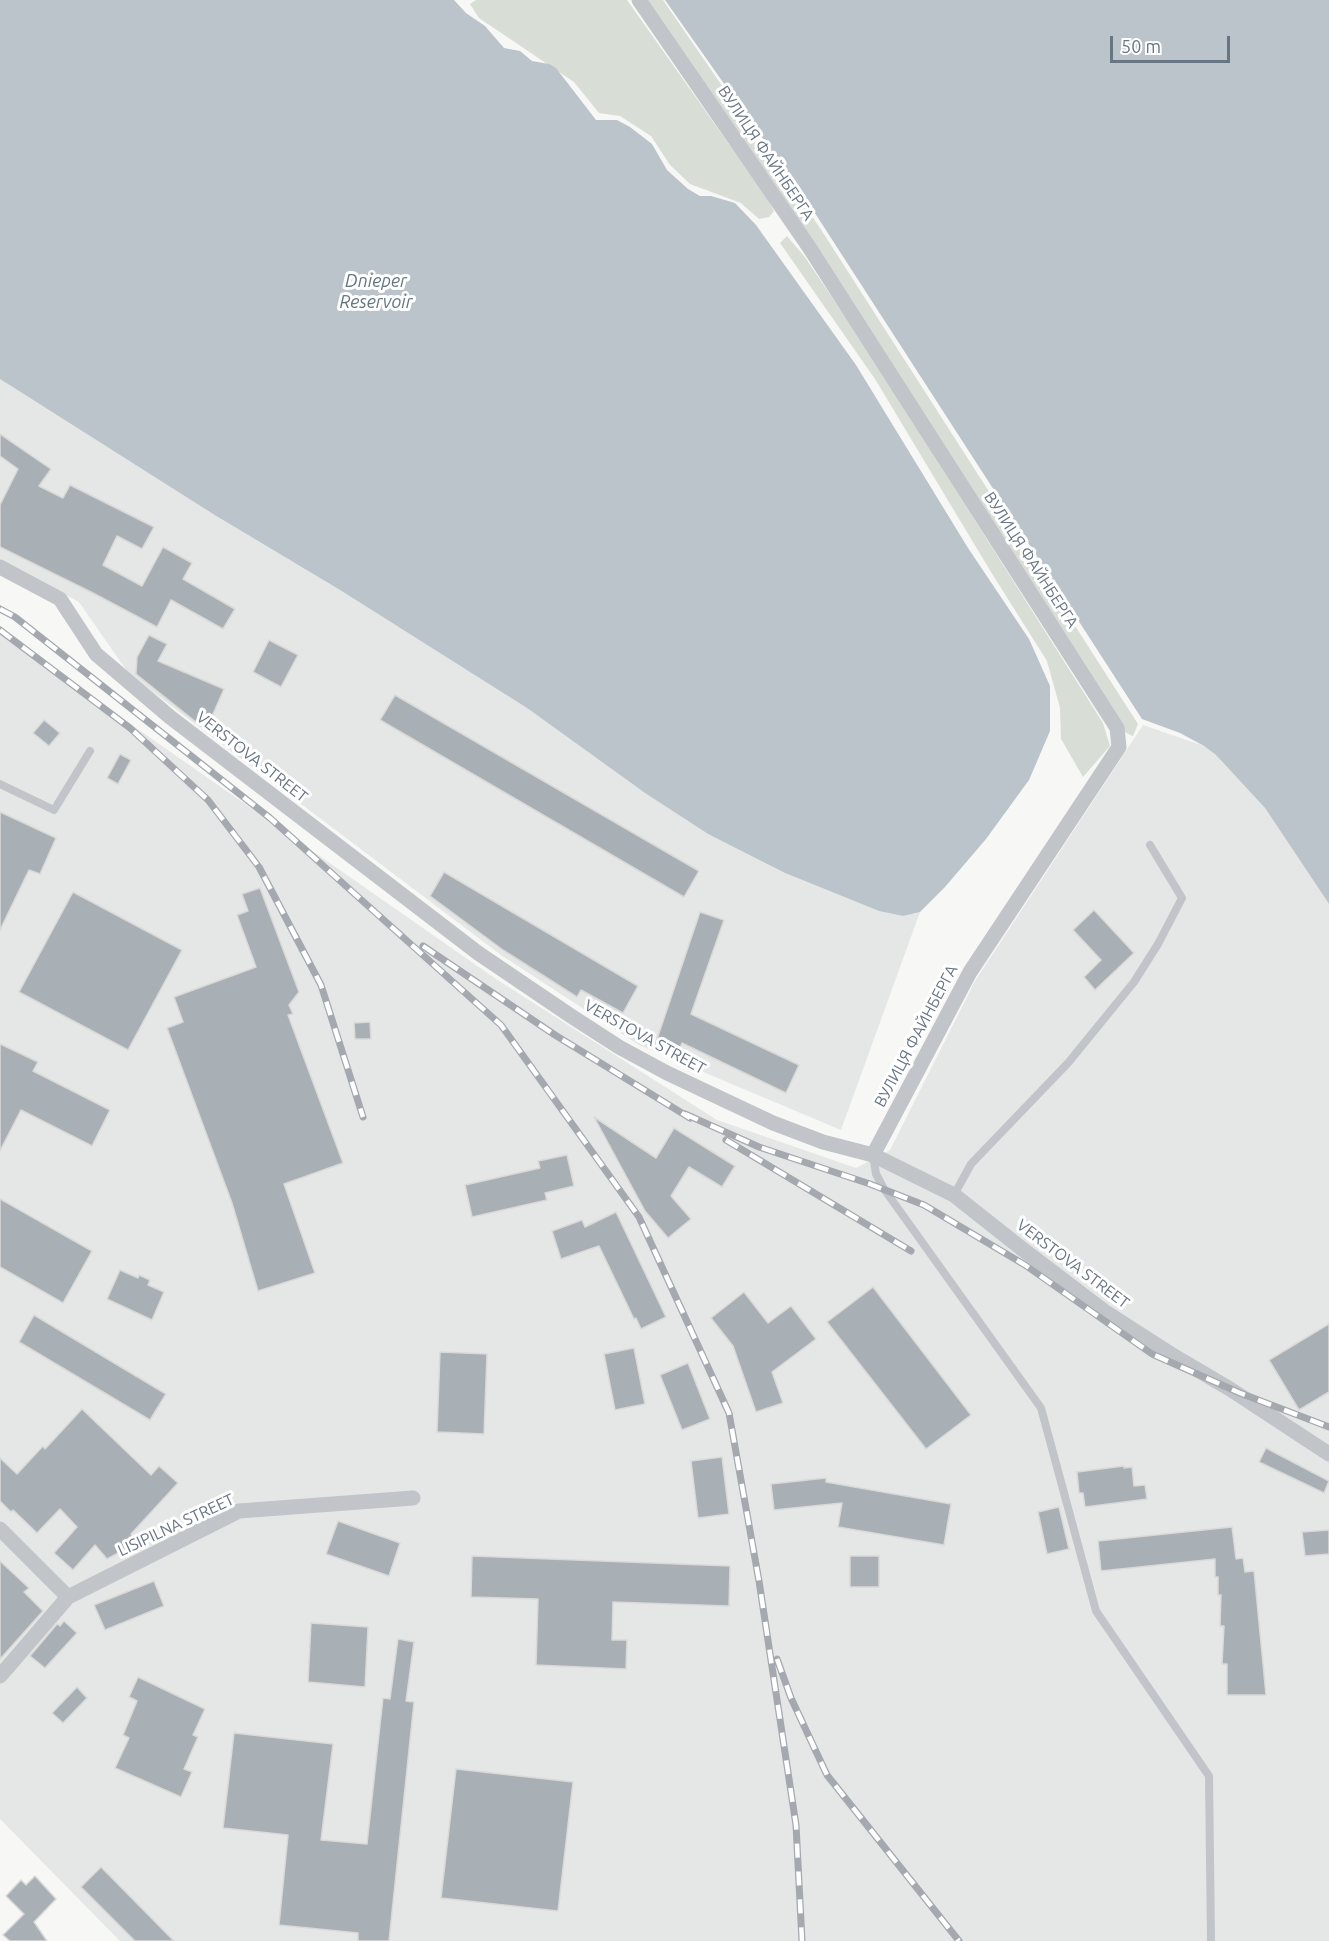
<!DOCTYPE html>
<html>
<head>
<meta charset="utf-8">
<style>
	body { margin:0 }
	#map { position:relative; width:1329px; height:1941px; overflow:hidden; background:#f7f7f5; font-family:Ubuntu,sans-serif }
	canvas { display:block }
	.scale { position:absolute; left:1110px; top:36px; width:120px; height:27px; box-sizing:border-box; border:3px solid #687684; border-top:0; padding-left:8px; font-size:18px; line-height:21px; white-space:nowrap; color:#687684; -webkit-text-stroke:4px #fff; paint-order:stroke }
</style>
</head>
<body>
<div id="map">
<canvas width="1329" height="1941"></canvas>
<div class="scale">50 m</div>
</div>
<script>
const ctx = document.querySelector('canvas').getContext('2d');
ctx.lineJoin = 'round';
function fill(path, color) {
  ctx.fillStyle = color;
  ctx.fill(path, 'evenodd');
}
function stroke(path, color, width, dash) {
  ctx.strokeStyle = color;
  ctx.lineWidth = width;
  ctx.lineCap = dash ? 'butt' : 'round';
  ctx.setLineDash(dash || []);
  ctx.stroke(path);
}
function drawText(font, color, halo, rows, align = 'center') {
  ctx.font = font + ' Ubuntu,sans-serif';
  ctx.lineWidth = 6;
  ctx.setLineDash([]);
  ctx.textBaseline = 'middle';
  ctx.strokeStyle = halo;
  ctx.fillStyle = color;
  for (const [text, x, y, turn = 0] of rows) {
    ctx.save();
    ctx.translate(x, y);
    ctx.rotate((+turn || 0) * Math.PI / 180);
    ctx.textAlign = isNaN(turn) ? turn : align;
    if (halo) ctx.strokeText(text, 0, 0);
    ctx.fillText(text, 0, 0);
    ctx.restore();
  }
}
fill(new Path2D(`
	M 0,379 L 213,514 L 340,590 L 527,708 L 645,793 L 708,834 L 785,873 L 879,911 L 903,916 L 920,912 L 841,1130 L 639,1045 L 501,955 L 129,674 L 79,602 L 0,560 Z
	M 0,633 L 496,979 L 717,1120 L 856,1168 L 890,1150 L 975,981 L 1143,725 L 1204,746 L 1216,755 L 1265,808 L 1329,904 L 1329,1941 L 120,1941 L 0,1819 Z`), '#e5e6e6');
fill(new Path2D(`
	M 476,0 L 627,0 L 767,198 L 774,211 L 769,217 L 759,219 L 741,203 L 690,184 L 670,165 L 651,136 L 620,116 L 599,113 L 574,82 L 479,18 L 470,4 Z
	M 644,0 L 663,0 L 820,228 L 1138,724 L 1133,736 L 1124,732 Z
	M 787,236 L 804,256 L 859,337 L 1103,723 L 1110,746 L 1083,777 L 1061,739 L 1060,708 L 1047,661 L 991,572 L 875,379 L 780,243 Z`), '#d8ded6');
fill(new Path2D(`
	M 0,0 L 454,0 L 466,13 L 485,26 L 504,48 L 520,51 L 532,61 L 549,64 L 556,68 L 596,120 L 617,120 L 630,127 L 652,144 L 667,170 L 688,189 L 700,196 L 711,196 L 735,203 L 756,225 L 856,365 L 968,548 L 1029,639 L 1050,686 L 1050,731 L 1029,780 L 986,839 L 945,887 L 920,912 L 903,916 L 879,911 L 785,873 L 708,834 L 645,793 L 527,708 L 340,590 L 213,514 L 0,379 Z
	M 665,0 L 1329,0 L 1329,904 L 1265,808 L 1216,755 L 1204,746 L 1180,733 L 1142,719 L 811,207 Z`), '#bbc4ca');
const building = new Path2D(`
	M 0,434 L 51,469 L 39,486 L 63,498 L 70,485 L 154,527 L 142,549 L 117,536 L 103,565 L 142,586 L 163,547 L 192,563 L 183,579 L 235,609 L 223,629 L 171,600 L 157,627 L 93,593 L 0,547 L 0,505 L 18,469 L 0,456 Z
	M 149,635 L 167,644 L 158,661 L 224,689 L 206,730 L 136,674 L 137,657 Z
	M 269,640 L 298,655 L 281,687 L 253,672 Z
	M 395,695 L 699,871 L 684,897 L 380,720 Z
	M 44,720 L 60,733 L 49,746 L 33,733 Z
	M 120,754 L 131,760 L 118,784 L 107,778 Z
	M 0,812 L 56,838 L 40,874 L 29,870 L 0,930 Z
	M 444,872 L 638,986 L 623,1013 L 581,990 L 577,997 L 503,950 L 430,896 Z
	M 260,888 L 299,992 L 289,1005 L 293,1014 L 288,1015 L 343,1163 L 284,1184 L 315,1273 L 258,1291 L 232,1203 L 167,1028 L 183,1022 L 174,997 L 256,967 L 237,915 L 248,911 L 242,894 Z
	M 73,892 L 182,950 L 128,1050 L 19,992 Z
	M 1094,910 L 1134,953 L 1095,990 L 1084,977 L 1101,960 L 1073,930 Z
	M 700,912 L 724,920 L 691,1014 L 799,1065 L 786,1093 L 682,1043 L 677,1056 L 654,1048 Z
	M 370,1022 L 371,1039 L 355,1039 L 354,1023 Z
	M 0,1044 L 38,1062 L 33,1071 L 110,1110 L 92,1146 L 21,1110 L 0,1151 Z
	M 594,1117 L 656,1158 L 674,1128 L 735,1166 L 722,1187 L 689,1167 L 671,1196 L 691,1219 L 668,1238 L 645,1211 Z
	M 567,1155 L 574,1186 L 545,1193 L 547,1200 L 472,1217 L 465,1185 L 540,1168 L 538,1161 Z
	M 0,1199 L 92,1251 L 63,1303 L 0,1267 Z
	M 616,1212 L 666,1317 L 641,1329 L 636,1318 L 634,1319 L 599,1246 L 561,1259 L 552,1231 L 582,1220 L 585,1227 Z
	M 120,1270 L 138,1278 L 139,1275 L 150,1280 L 148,1285 L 164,1292 L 152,1320 L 107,1299 Z
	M 873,1287 L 971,1415 L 926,1449 L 827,1322 Z
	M 744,1292 L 768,1323 L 791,1306 L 816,1339 L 772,1372 L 783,1403 L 756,1412 L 733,1346 L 711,1318 Z
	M 34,1315 L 166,1394 L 150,1420 L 19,1342 Z
	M 1329,1324 L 1329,1392 L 1299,1410 L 1269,1360 Z
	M 634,1348 L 645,1404 L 615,1410 L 604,1354 Z
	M 440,1352 L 487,1354 L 484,1434 L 437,1432 Z
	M 688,1363 L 710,1419 L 682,1430 L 660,1375 Z
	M 82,1409 L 151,1475 L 159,1466 L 178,1483 L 131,1534 L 135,1544 L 107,1559 L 95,1545 L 73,1570 L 54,1553 L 77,1527 L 60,1509 L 37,1533 L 13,1510 L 11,1512 L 0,1501 L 0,1458 L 17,1474 L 43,1446 L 45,1449 Z
	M 1266,1448 L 1329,1481 L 1324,1493 L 1259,1462 Z
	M 722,1457 L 729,1514 L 698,1518 L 691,1461 Z
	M 1124,1466 L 1124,1468 L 1132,1467 L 1134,1486 L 1145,1485 L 1147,1499 L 1085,1507 L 1083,1493 L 1079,1493 L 1077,1472 Z
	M 826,1478 L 826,1482 L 951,1504 L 944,1545 L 838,1527 L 842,1503 L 774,1510 L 771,1484 Z
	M 1059,1507 L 1069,1549 L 1047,1554 L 1038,1512 Z
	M 338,1521 L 400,1543 L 389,1576 L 326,1554 Z
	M 1232,1527 L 1236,1559 L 1243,1558 L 1245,1572 L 1254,1571 L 1266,1695 L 1227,1695 L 1227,1664 L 1222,1664 L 1224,1626 L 1220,1626 L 1221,1595 L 1218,1595 L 1218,1577 L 1215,1577 L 1215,1559 L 1101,1571 L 1098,1541 Z
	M 1329,1530 L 1329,1554 L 1305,1556 L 1302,1532 Z
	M 472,1556 L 730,1566 L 729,1606 L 613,1602 L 612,1640 L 627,1640 L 626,1669 L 536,1665 L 538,1599 L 471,1597 Z
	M 850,1556 L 879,1556 L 879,1587 L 850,1587 Z
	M 0,1561 L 29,1588 L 24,1592 L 43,1611 L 0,1659 Z
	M 154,1581 L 164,1606 L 105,1630 L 94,1605 Z
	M 64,1621 L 77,1633 L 45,1668 L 30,1656 L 57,1624 L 60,1626 Z
	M 311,1623 L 368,1627 L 365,1687 L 308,1682 Z
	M 398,1639 L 414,1642 L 406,1701 L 414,1702 L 389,1941 L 358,1941 L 358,1933 L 279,1925 L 288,1835 L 223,1828 L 234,1733 L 333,1744 L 321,1840 L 367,1844 L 383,1698 L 390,1699 Z
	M 138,1677 L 205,1709 L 193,1735 L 198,1737 L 184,1769 L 192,1772 L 181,1797 L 115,1768 L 129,1738 L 123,1735 L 137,1701 L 129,1697 Z
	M 77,1687 L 87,1698 L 63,1723 L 52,1713 Z
	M 456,1769 L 573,1782 L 558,1911 L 441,1898 Z
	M 101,1867 L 174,1941 L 135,1941 L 81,1887 Z
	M 35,1876 L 56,1899 L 34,1922 L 47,1941 L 10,1941 L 3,1935 L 24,1914 L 6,1896 L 21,1880 L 26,1885 Z`);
fill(building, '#a8afb5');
stroke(building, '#d9d9d7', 1.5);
stroke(new Path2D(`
	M 0,784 L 54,810 L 90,751
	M 873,1155 L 876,1174 L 884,1189 L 1041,1408 L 1096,1611 L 1209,1776 L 1211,1941
	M 954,1195 L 971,1164 L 1068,1063 L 1134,982 L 1158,944 L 1182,898 L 1150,845`), '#c1c4c8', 8);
stroke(new Path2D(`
	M 639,0 L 809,247 L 1117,728 L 1119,747 L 970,972 L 873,1155
	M 0,567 L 60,599 L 96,654 L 170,717 L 478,953 L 571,1016 L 619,1047 L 667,1073 L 773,1123 L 823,1142 L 873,1155 L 954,1195 L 1021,1248 L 1104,1311 L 1174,1356 L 1230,1389 L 1329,1454
	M 0,1529 L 68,1597
	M 0,1676 L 68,1597 L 239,1511 L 413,1498`), '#c1c4c8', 15);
const rail = new Path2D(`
	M 0,609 L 15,617 L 270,818 L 501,1025 L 639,1217 L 729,1413 L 759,1581 L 796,1825 L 802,1941
	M 0,630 L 130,728 L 208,800 L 259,867 L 321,985 L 363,1117
	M 423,946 L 555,1035 L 690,1118
	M 685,1114 L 759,1147 L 870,1184 L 924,1205 L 1025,1265 L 1152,1354 L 1240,1393 L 1329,1427
	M 726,1140 L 911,1251
	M 777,1659 L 791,1698 L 827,1775 L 959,1941`);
stroke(rail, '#a4a9af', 7);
stroke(rail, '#fff', 4.5, [14]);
drawText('16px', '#687684', '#fff', [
	["ВУЛИЦЯ ФАЙНБЕРГА",766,153,56],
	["ВУЛИЦЯ ФАЙНБЕРГА",1031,560,57],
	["VERSTOVA STREET",252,757,38],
	["ВУЛИЦЯ ФАЙНБЕРГА",916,1036,-62],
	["VERSTOVA STREET",645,1037,29],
	["VERSTOVA STREET",1073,1264,37],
	["LISIPILNA STREET",176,1525,-25]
]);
drawText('italic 18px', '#64777f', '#fff', [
	["Dnieper",376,281],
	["Reservoir",376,302]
]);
</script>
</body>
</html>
